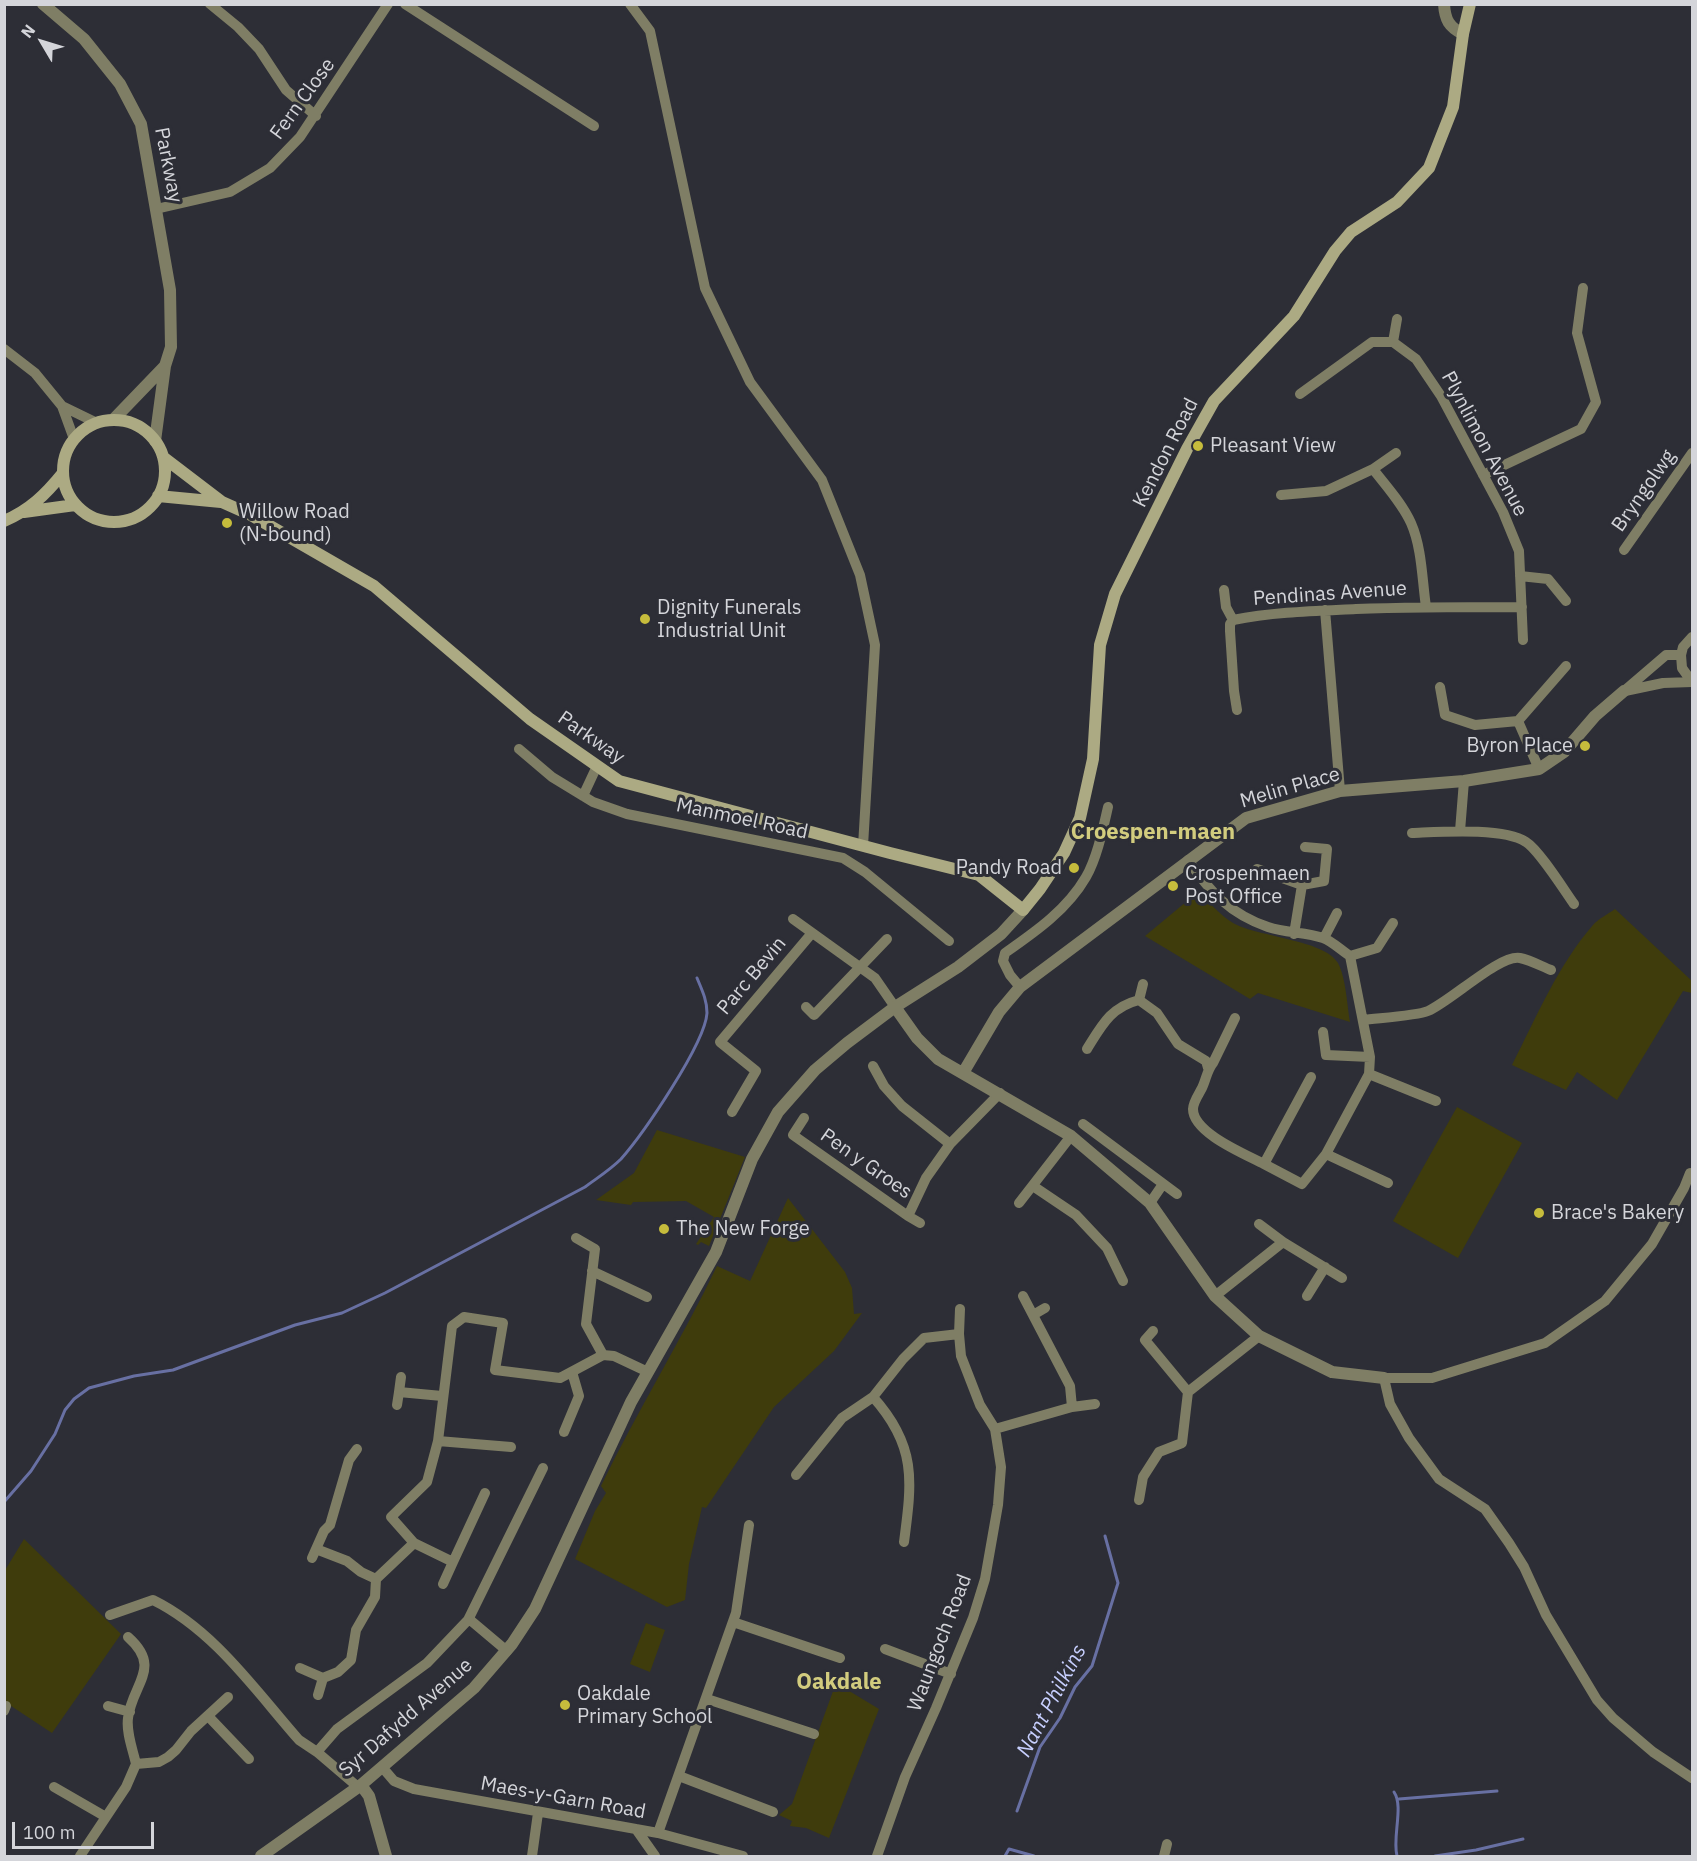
<!DOCTYPE html>
<html>
<head>
<meta charset="utf-8">
<style>
	body { margin:0 }
	#map { position:relative; width:1697px; height:1861px; overflow:hidden; background:#2d2e36; font-family:"IBM Plex Sans",sans-serif }
	canvas { display:block }
	.frame { position:absolute; inset:0; border:6px solid #d4d5da; pointer-events:none }
	.north { position:absolute; left:12px; top:12px; width:60px; height:60px; -webkit-text-stroke:4px #2d2e36; paint-order:stroke; rotate:308deg; font-size:16px; font-weight:700; line-height:24px; text-align:center; color:#d4d5da }
	.north::after { content:''; display:block; margin:auto; width:21px; height:27px; background:#d4d5da; clip-path:polygon(50% 0,100% 100%,50% 72%,0 100%) }
	.scale { position:absolute; left:12px; top:1822px; width:142px; height:27px; box-sizing:border-box; border:3px solid #d4d5da; border-top:0; padding-left:8px; font-size:18px; line-height:21px; white-space:nowrap; color:#d4d5da; -webkit-text-stroke:4px #2d2e36; paint-order:stroke }
</style>
</head>
<body>
<div id="map">
<canvas width="1697" height="1861"></canvas>
<div class="frame"></div>
<div class="north">N</div>
<div class="scale">100 m</div>
</div>
<script>
const ctx = document.querySelector('canvas').getContext('2d');
ctx.lineJoin = 'round';
function fill(path, color) {
  ctx.fillStyle = color;
  ctx.fill(path, 'evenodd');
}
function stroke(path, color, width, dash) {
  ctx.strokeStyle = color;
  ctx.lineWidth = width;
  ctx.lineCap = dash ? 'butt' : 'round';
  ctx.setLineDash(dash || []);
  ctx.stroke(path);
}
function drawText(font, color, halo, rows, align = 'center') {
  ctx.font = font + ' "IBM Plex Sans",sans-serif';
  ctx.lineWidth = 6;
  ctx.setLineDash([]);
  ctx.textBaseline = 'middle';
  ctx.strokeStyle = halo;
  ctx.fillStyle = color;
  for (const [text, x, y, turn = 0] of rows) {
    ctx.save();
    ctx.translate(x, y);
    ctx.rotate((+turn || 0) * Math.PI / 180);
    ctx.textAlign = isNaN(turn) ? turn : align;
    if (halo) ctx.strokeText(text, 0, 0);
    ctx.fillText(text, 0, 0);
    ctx.restore();
  }
}
fill(new Path2D(`
	M 1198,892 C 1209,902 1220,915 1233,923 C 1258,937 1325,940 1338,963 C 1346,978 1347,1005 1350,1022 L 1258,993 L 1250,999 L 1145,936 Z
	M 1615,909 L 1692,981 L 1692,993 L 1683,991 L 1617,1100 L 1577,1072 L 1566,1090 L 1512,1065 C 1536,1018 1558,965 1593,925 C 1598,919 1608,914 1615,909 Z
	M 1457,1107 L 1522,1143 L 1458,1258 L 1393,1221 Z
	M 657,1130 L 745,1157 L 709,1246 L 701,1242 L 698,1245 L 696,1244 L 714,1217 L 686,1201 L 633,1202 L 631,1205 L 596,1200 L 634,1173 Z
	M 788,1198 L 845,1272 L 852,1288 L 854,1314 L 862,1313 L 834,1351 L 774,1407 L 706,1508 L 702,1507 L 689,1564 L 685,1600 L 667,1607 L 575,1559 L 595,1511 L 606,1493 L 601,1486 C 637,1411 681,1341 717,1266 L 750,1281 Z
	M 24,1539 L 121,1634 L 52,1733 L 5,1702 L 4,1572 Z
	M 646,1623 L 665,1630 L 650,1672 L 630,1664 Z
	M 836,1683 L 879,1709 L 829,1838 L 806,1828 L 790,1826 L 792,1821 L 779,1815 L 792,1804 Z`), '#3f3c0c');
stroke(new Path2D(`
	M 4,1502 L 31,1471 L 55,1434 L 65,1410 L 74,1399 L 89,1388 L 134,1376 L 173,1370 L 295,1325 L 342,1313 L 385,1293 L 585,1187 C 597,1178 610,1170 621,1159 C 643,1134 705,1044 707,1013 C 707,1000 702,990 697,978
	M 1394,1792 C 1404,1807 1392,1837 1397,1856
	M 1399,1799 L 1497,1791
	M 1017,1811 L 1040,1747 L 1060,1718 L 1075,1687 L 1092,1666 L 1118,1583 L 1105,1536
	M 1005,1856 L 1009,1849 L 1034,1856
	M 1435,1856 L 1476,1850 L 1523,1839`), '#6870a3', 3);
stroke(new Path2D(`
	M 210,4 L 238,27 L 259,49 L 286,90 L 316,116
	M 405,4 L 594,126
	M 630,4 L 650,31 L 705,288 L 750,382 L 822,480 L 860,575 L 875,645 L 863,846
	M 156,209 L 230,192 L 270,168 L 300,137 L 388,4
	M 1397,319 L 1393,342 L 1416,359 L 1441,396 L 1503,512 L 1519,551 L 1523,640
	M 4,349 L 35,373 L 62,406 L 74,439
	M 1300,394 L 1372,342 L 1393,342
	M 62,406 L 97,423
	M 1373,469 C 1386,486 1402,503 1411,523 C 1422,548 1422,579 1426,607
	M 1483,475 L 1581,429 L 1596,402 L 1577,333 L 1583,288
	M 1281,495 L 1326,491 L 1373,469 L 1396,453
	M 1624,550 L 1692,453
	M 1520,576 L 1548,579 L 1566,601
	M 1224,590 L 1226,607 L 1233,620
	M 1325,610 L 1340,791
	M 1681,655 L 1682,668 L 1692,682
	M 1440,687 L 1445,715 L 1475,725 L 1518,721 L 1539,769
	M 1624,691 L 1666,655 L 1681,655 L 1683,647 L 1692,637
	M 1625,691 L 1663,683 L 1692,682
	M 1237,710 L 1234,691 L 1230,631 L 1230,624 L 1233,620 C 1274,612 1315,611 1356,609 C 1411,607 1466,607 1522,607
	M 1518,721 L 1566,666
	M 519,749 L 552,777 L 593,802 L 627,814 L 843,858 L 865,872 L 949,941
	M 583,796 L 597,766
	M 1460,831 L 1464,781
	M 1412,833 C 1439,832 1503,827 1526,842 C 1539,850 1564,890 1574,904
	M 1188,860 C 1210,892 1230,914 1268,927 C 1286,933 1306,932 1323,938 C 1332,941 1342,951 1350,956 L 1370,1057 L 1369,1074 L 1326,1154 L 1302,1184 L 1264,1164
	M 1257,869 L 1302,885 L 1294,934
	M 1302,885 L 1324,881 L 1327,849 L 1305,847
	M 793,919 L 875,978 L 895,1007
	M 1324,938 L 1337,913
	M 1350,956 L 1377,948 L 1393,923
	M 1020,987 L 1010,975 L 1003,961 L 1005,953 C 1035,932 1067,910 1086,877 C 1097,858 1103,829 1108,807
	M 1139,1000 L 1143,984
	M 806,1007 L 814,1015 L 887,939
	M 1235,1018 L 1213,1063 C 1207,1070 1206,1080 1202,1088 C 1199,1094 1193,1102 1193,1109 C 1193,1133 1245,1154 1264,1164 L 1311,1077
	M 1363,1020 C 1378,1018 1416,1016 1428,1011 C 1451,1001 1500,954 1520,958 C 1530,960 1541,966 1551,970
	M 1323,1032 L 1326,1055 L 1370,1057
	M 1087,1049 C 1102,1025 1111,1007 1139,1000 L 1157,1013 L 1178,1044 L 1206,1061 L 1208,1068
	M 873,1066 L 884,1086 L 902,1106 L 950,1144
	M 1369,1074 L 1436,1101
	M 732,1112 L 756,1071 L 720,1042 L 812,933
	M 804,1118 L 793,1135 L 908,1216 L 926,1178 L 950,1144 L 1000,1093
	M 1083,1124 L 1177,1194
	M 1326,1154 L 1388,1183
	M 1690,1173 L 1684,1188 L 1652,1244 L 1605,1301 L 1545,1343 L 1432,1378 L 1384,1378 L 1390,1404 L 1409,1438 L 1439,1479 L 1485,1509 L 1509,1543 L 1524,1567 L 1546,1615 L 1597,1700 L 1613,1718 L 1653,1752 L 1692,1778
	M 1033,1186 L 1076,1215 L 1107,1248 L 1123,1281
	M 1019,1203 L 1071,1136
	M 1150,1203 L 1163,1184
	M 908,1216 L 920,1223
	M 1259,1224 L 1283,1242
	M 576,1238 L 595,1249 L 586,1324 L 603,1355
	M 592,1271 L 647,1297
	M 1215,1296 L 1283,1242 L 1342,1278
	M 1307,1296 L 1325,1267
	M 1033,1315 L 1045,1308
	M 1153,1331 L 1145,1340 L 1188,1392
	M 399,1392 L 401,1377
	M 873,1397 C 917,1446 912,1481 904,1542
	M 397,1405 L 399,1392 L 442,1396
	M 1072,1407 L 1095,1404
	M 995,1429 L 1072,1407 L 1070,1386 L 1023,1296
	M 564,1432 L 579,1396 L 572,1372
	M 438,1441 L 511,1447
	M 796,1475 L 842,1418 L 873,1397 L 903,1359 L 924,1338 L 959,1334
	M 1139,1500 L 1143,1477 L 1159,1452 L 1182,1443 L 1188,1392 L 1259,1336
	M 414,1543 L 453,1562 L 485,1493
	M 316,1549 L 324,1531 L 330,1525 L 349,1460 L 357,1449
	M 312,1558 L 316,1549 L 347,1561 L 361,1572 L 376,1579
	M 376,1579 L 414,1543 L 391,1517 L 427,1482 L 438,1441 L 452,1326 L 464,1317 L 503,1323 L 495,1370 L 560,1378 L 603,1355 L 614,1356 L 648,1372
	M 443,1584 L 453,1562
	M 110,1615 L 153,1600 C 214,1630 255,1690 299,1740 L 317,1752 L 358,1787
	M 469,1619 L 507,1651
	M 733,1622 L 840,1658
	M 128,1637 C 163,1668 132,1684 128,1718 C 126,1733 133,1750 136,1764
	M 885,1649 L 951,1674
	M 300,1668 L 323,1678 L 338,1672 L 351,1660 L 356,1630 L 375,1597 L 376,1579
	M 318,1695 L 323,1678
	M 707,1699 L 814,1734
	M 108,1706 L 130,1712
	M 4,1711 L 6,1706
	M 208,1716 L 249,1759
	M 317,1752 L 337,1729 L 427,1663 L 468,1620 L 543,1468
	M 382,1767 L 394,1781 L 414,1789 L 658,1833 L 743,1856
	M 679,1776 L 773,1812
	M 54,1787 L 106,1817
	M 636,1829 L 655,1856
	M 658,1833 L 736,1613 L 749,1525
	M 80,1856 L 126,1787 L 136,1764 L 159,1762 L 168,1757 L 176,1750 L 191,1731 L 228,1697
	M 532,1856 L 538,1813
	M 877,1856 L 905,1777 L 936,1708 L 973,1618 L 985,1579 L 998,1505 L 1001,1467 L 995,1429 L 980,1405 L 961,1356 L 959,1334 L 960,1309
	M 1164,1856 L 1167,1844`), '#7f7e65', 10);
stroke(new Path2D(`
	M 43,4 L 84,39 L 120,84 L 141,124 L 170,290 L 171,347 L 165,366 L 155,441
	M 1444,4 C 1445,20 1449,27 1463,34
	M 113,420 L 165,366
	M 895,1007 L 917,1038 L 938,1059 L 1071,1136 L 1150,1203 L 1215,1296 L 1259,1336 L 1332,1372 L 1384,1378
	M 963,1073 L 999,1012 L 1020,987 L 1246,818 L 1340,791 L 1464,781 L 1539,769 L 1564,752 L 1595,716 L 1624,691
	M 361,1785 L 369,1796 L 386,1856
	M 261,1856 L 361,1785 L 382,1767 L 474,1688 L 512,1644 L 535,1609 L 631,1402 L 716,1252 L 752,1159 L 778,1112 L 815,1070 L 847,1043 L 895,1007 L 958,967 L 1001,934 L 1023,910`), '#7f7e65', 12);
stroke(new Path2D(`
	M63 471a51 51 0 1 1 102 0a51 51 0 1 1-102 0Z
	M 163,457 L 222,502 L 251,515 L 374,586 L 530,719 L 619,781 L 890,853 L 979,875 L 1023,910 L 1040,889 L 1064,853 L 1080,818 L 1093,759 L 1100,645 L 1115,594 L 1187,449 L 1214,401 L 1294,316 L 1335,251 L 1351,232 L 1397,202 L 1429,168 L 1453,107 L 1463,34 L 1470,4
	M 158,496 L 221,502
	M 24,512 L 75,505
	M 4,521 C 30,510 46,494 63,473`), '#acaa83', 12);
for (const [x, y, r, color] of [
	[1198,446,6,"#c6bc3c"],
	[227,523,6,"#c6bc3c"],
	[645,619,6,"#c6bc3c"],
	[1585,746,6,"#c6bc3c"],
	[1074,868,6,"#c6bc3c"],
	[1173,886,6,"#c6bc3c"],
	[1539,1213,6,"#c6bc3c"],
	[664,1229,6,"#c6bc3c"],
	[565,1705,6,"#c6bc3c"]
]) {
  const dot = new Path2D();
  dot.arc(x, y, r, 0, 2 * Math.PI);
  ctx.fillStyle = color;
  ctx.fill(dot);
  stroke(dot, '#2d2e36', 2);
}
drawText('20px', '#d4d5da', '#2d2e36', [
	["Fern Close",303,99,-54],
	["Parkway",168,165,79],
	["Plynlimon Avenue",1484,444,62],
	["Kendon Road",1166,453,-63],
	["Bryngolwg",1644,491,-55],
	["Pendinas Avenue",1330,594,-4],
	["Parkway",591,738,35],
	["Melin Place",1290,788,-16],
	["Manmoel Road",742,819,12],
	["Parc Bevin",752,976,-50],
	["Pen y Groes",866,1164,35],
	["Waungoch Road",940,1643,-69],
	["Syr Dafydd Avenue",406,1718,-41],
	["Maes-y-Garn Road",563,1798,10]
]);
drawText('20px', '#d4d5da', '#2d2e36', [
	["Pleasant View",1210,446],
	["Willow Road",239,512],
	["(N-bound)",239,535],
	["Dignity Funerals",657,608],
	["Industrial Unit",657,631],
	["Byron Place",1573,746,"right"],
	["Pandy Road",1062,868,"right"],
	["Crospenmaen",1185,874],
	["Post Office",1185,897],
	["Brace's Bakery",1551,1213],
	["The New Forge",676,1229],
	["Oakdale",577,1694],
	["Primary School",577,1717]
], 'left');
drawText('italic 21px', '#c7cffe', '#2d2e36', [
	["Nant Philkins",1052,1701,-62]
]);
drawText('bold 22px', '#d2cc7e', '#2d2e36', [
	["Croespen-maen",1153,833],
	["Oakdale",839,1683]
]);
</script>
</body>
</html>
